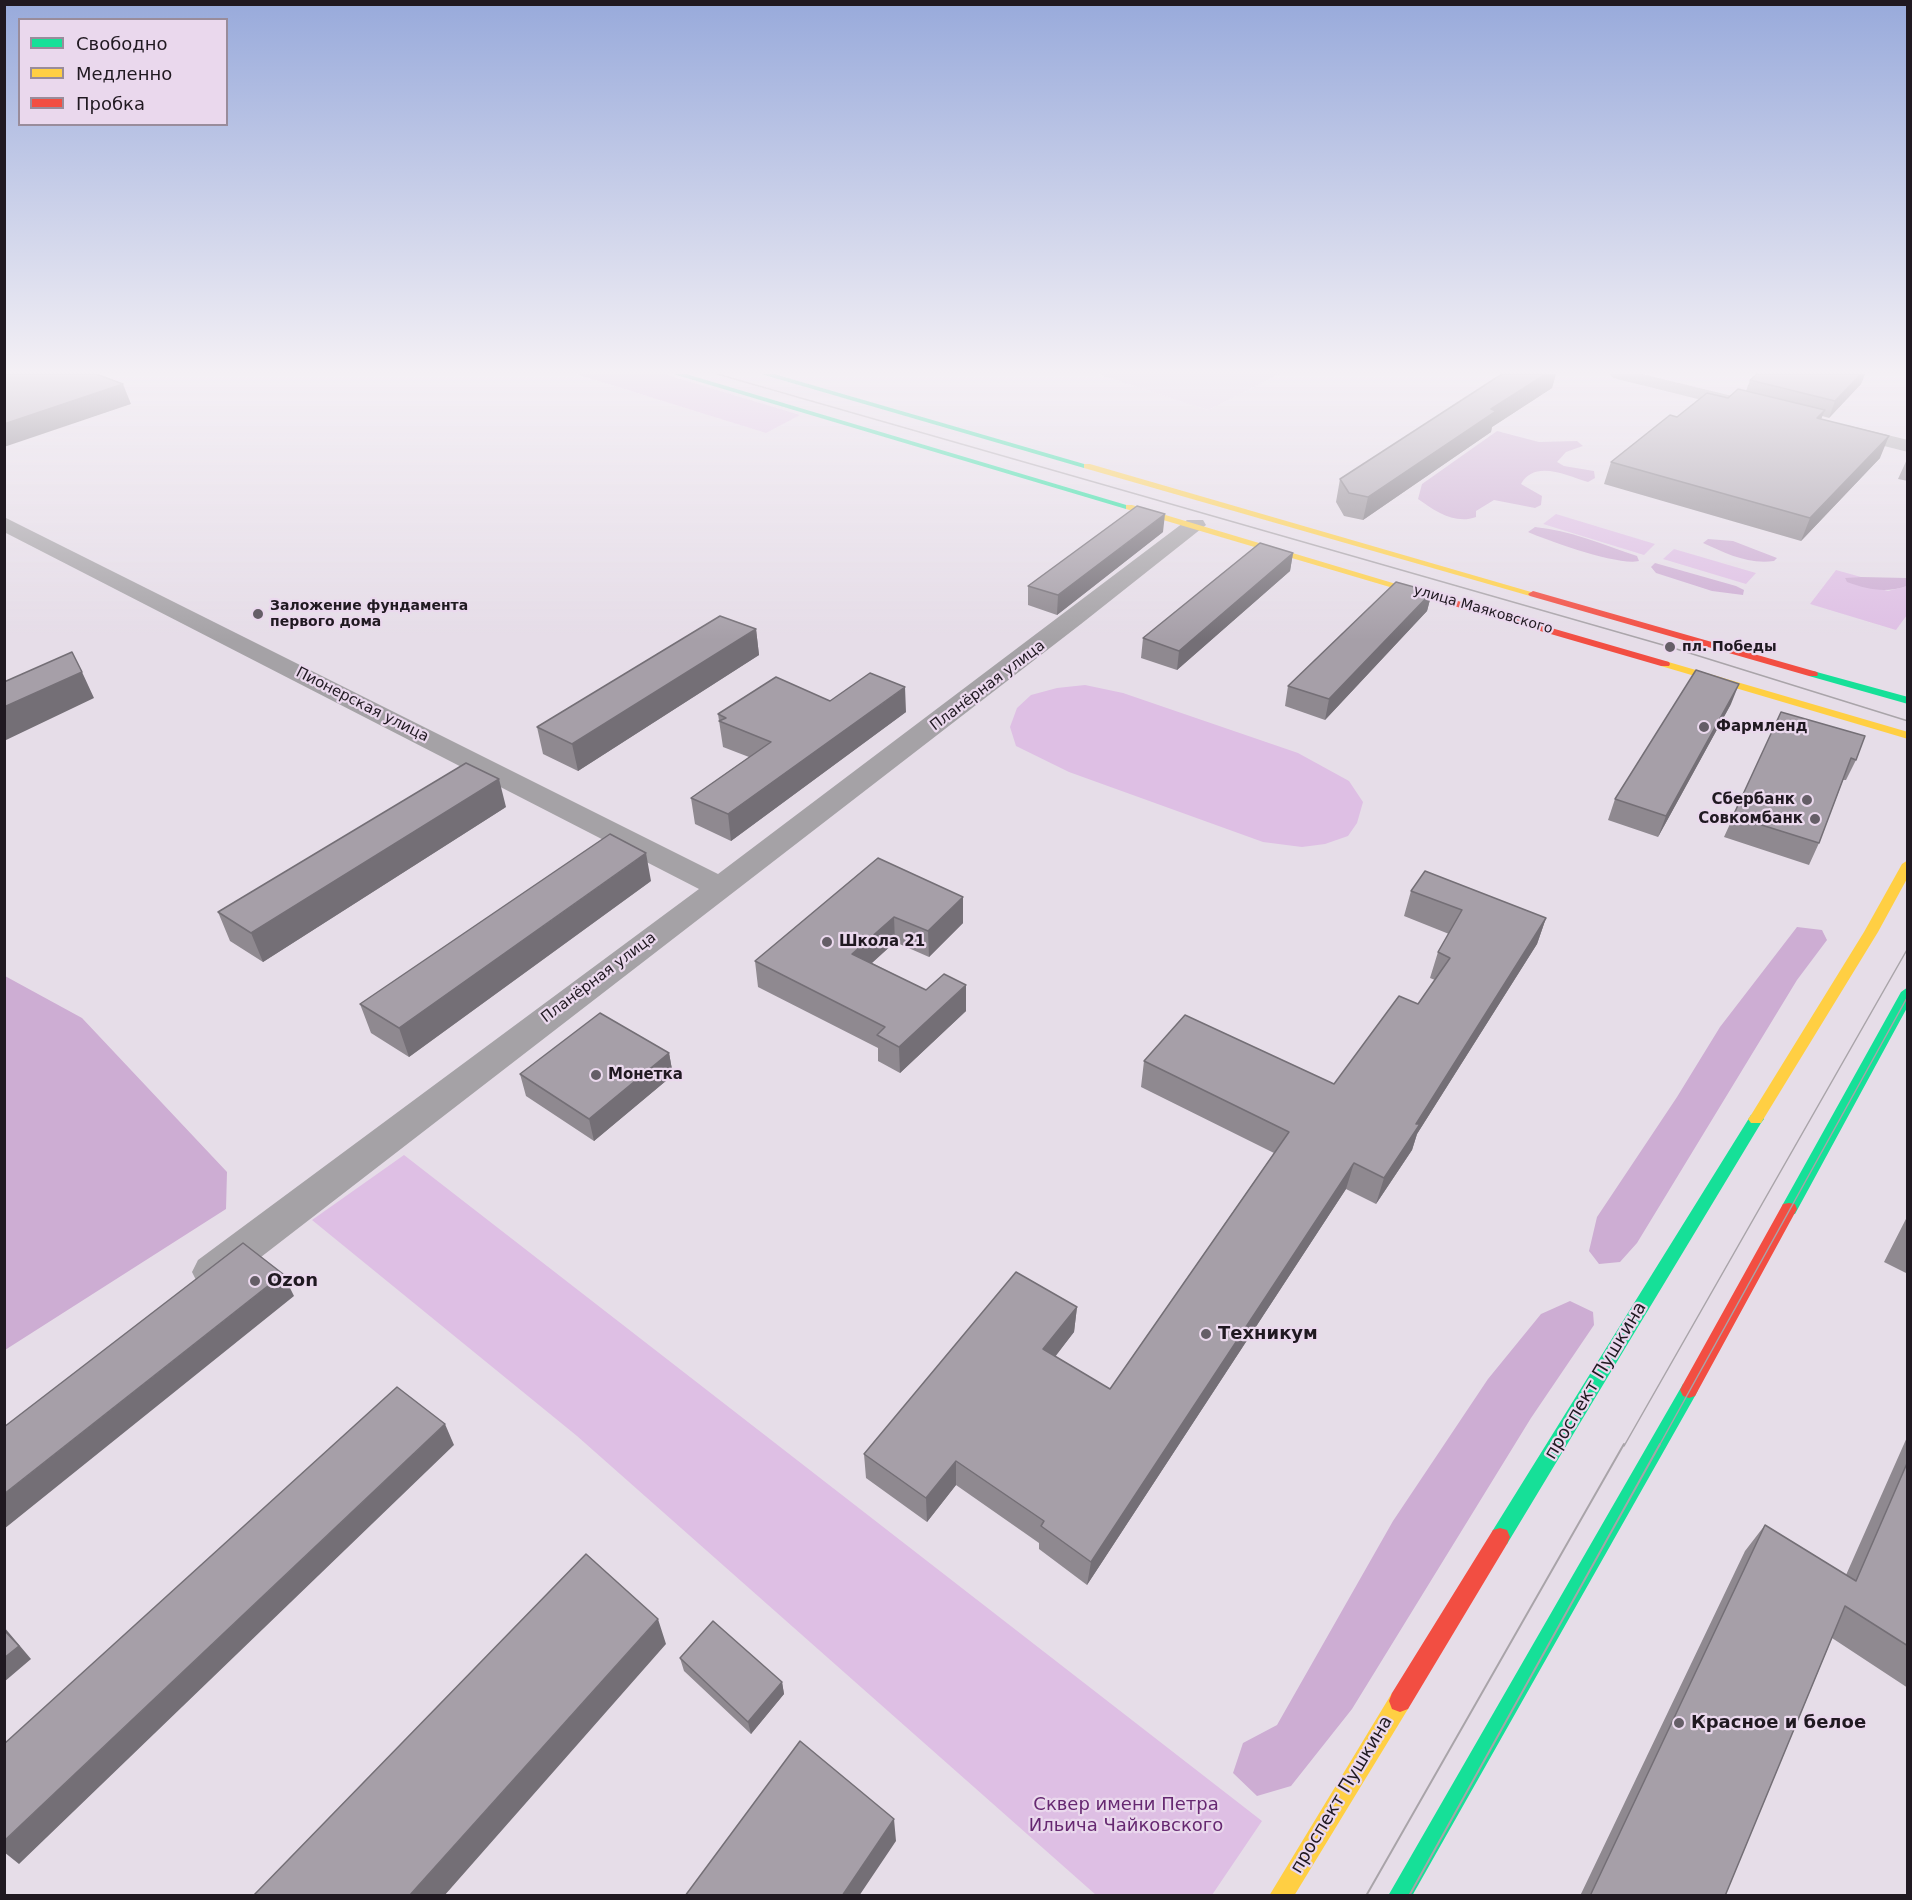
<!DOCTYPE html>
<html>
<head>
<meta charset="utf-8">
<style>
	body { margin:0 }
	#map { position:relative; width:1912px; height:1900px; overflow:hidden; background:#e6dde8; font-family:"DejaVu Sans",sans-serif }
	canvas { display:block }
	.frame { position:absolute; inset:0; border:6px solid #201921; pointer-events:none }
	.legend { position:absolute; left:18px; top:18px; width:210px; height:108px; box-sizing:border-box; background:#ead8ed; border:2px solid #998c9b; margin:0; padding:8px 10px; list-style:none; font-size:18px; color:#201921 }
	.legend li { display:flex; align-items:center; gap:12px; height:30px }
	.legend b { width:30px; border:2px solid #998c9b }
</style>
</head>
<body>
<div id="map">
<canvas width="1912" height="1900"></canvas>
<div class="frame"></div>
<ul class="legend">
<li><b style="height:8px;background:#16e098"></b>Свободно</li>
<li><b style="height:8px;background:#ffcf43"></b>Медленно</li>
<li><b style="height:8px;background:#f24e42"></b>Пробка</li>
</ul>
</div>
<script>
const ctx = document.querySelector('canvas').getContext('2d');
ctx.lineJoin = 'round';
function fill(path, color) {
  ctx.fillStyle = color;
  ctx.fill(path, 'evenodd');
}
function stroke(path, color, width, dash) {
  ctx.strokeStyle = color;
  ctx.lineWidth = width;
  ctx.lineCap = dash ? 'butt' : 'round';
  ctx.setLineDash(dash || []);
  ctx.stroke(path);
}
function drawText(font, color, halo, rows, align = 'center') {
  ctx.font = font + ' "DejaVu Sans",sans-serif';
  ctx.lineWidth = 4.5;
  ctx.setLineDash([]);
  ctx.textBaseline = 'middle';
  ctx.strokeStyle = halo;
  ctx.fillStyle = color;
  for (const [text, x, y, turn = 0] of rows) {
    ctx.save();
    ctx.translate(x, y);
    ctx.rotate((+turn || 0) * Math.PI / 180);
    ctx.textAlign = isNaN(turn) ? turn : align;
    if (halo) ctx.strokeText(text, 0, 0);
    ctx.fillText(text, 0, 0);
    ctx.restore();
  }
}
fill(new Path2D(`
	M 1098,374 L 1279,374 L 1208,410 Z`), '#e6d6ea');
fill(new Path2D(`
	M 576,374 L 664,374 L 800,415 L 766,433 Z
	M 1556,514 L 1655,544 L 1644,555 L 1543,524 Z
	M 1674,549 L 1756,573 L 1746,584 L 1663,559 Z
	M 1836,570 L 1861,577 L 1845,579 L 1888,591 L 1907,586 L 1907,615 L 1896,630 L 1810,604 Z
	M 1085,685 L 1123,693 L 1298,753 L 1349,781 L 1363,802 L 1357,823 L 1348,836 L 1325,844 L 1302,847 L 1263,842 L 1069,772 L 1016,746 L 1010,727 L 1017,708 L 1031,695 L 1057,688 Z
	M 404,1155 L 1262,1821 L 1212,1895 L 1096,1895 L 577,1436 L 312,1220 Z`), '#debfe4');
fill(new Path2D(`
	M 1497,431 L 1539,442 L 1577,441 L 1583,446 L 1566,452 L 1557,462 L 1564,466 L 1594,471 L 1595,478 L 1588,482 C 1567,476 1535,459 1521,484 L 1542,496 L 1541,505 L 1535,508 L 1494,500 L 1476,511 L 1476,517 C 1455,525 1435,511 1418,499 L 1422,484 Z
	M 1535,527 C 1569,530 1604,545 1637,556 L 1639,561 C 1618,566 1549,541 1528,532 Z
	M 1708,539 L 1733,541 L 1777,558 L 1774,561 C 1749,565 1725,553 1703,543 Z
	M 1655,563 L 1736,586 L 1744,590 L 1743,595 L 1712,591 L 1656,573 L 1651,567 Z
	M 1861,577 L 1906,578 L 1907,586 C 1886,593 1869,590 1847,582 L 1845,578 Z
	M 1797,927 L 1822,930 L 1827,940 L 1797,980 L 1637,1243 L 1620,1262 L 1599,1264 L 1589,1251 L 1597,1217 L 1677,1097 L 1720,1027 Z
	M 5,976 L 82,1018 L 227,1172 L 226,1209 L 5,1350 Z
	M 1570,1301 L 1593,1312 L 1594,1325 L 1531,1418 L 1352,1709 L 1291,1786 L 1257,1796 L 1233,1773 L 1243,1743 L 1277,1725 L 1393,1521 L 1488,1379 L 1541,1314 Z`), '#cdadd3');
fill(new Path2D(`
	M 1610,374 L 1642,374 L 1753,401 L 1755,405 L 1746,411 L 1613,378 Z
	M 1847,425 L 1908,440 L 1908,452 L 1840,435 L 1837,431 L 1840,427 Z
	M 4,517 L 718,874 L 1187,520 L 1203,520 L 1206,525 L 1081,624 L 226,1284 L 212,1288 L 198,1284 L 192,1272 L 198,1260 L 699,889 L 4,532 Z`), '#a5a2a6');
fill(new Path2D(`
	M 673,374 L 686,374 L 1133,507 L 1126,509 Z
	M 761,374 L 774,374 L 1091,466 L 1084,468 Z
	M 1813,671 L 1908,697 L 1908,704 L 1809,676 L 1809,672 Z
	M 1908,987 L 1908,1006 L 1795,1214 L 1789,1215 L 1783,1214 L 1781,1209 L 1783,1204 L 1901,992 Z
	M 1756,1113 L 1761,1115 L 1764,1119 L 1761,1123 L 1507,1544 L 1500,1546 L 1493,1544 L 1490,1537 L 1493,1530 L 1751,1115 Z
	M 1689,1382 L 1695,1384 L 1698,1390 L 1695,1396 L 1412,1896 L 1388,1896 L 1683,1384 Z`), '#16e098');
fill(new Path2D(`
	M 1084,464 L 1090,464 L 1538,594 L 1530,596 L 1084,468 Z
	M 1126,505 L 1132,505 L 1463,604 L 1462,606 L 1454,606 L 1126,509 Z
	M 1665,661 L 1908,732 L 1908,739 L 1661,666 L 1660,664 Z
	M 1908,860 L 1908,877 L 1878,932 L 1761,1123 L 1751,1123 L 1748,1119 L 1751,1115 L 1864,932 L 1902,864 Z
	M 1400,1690 L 1408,1693 L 1411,1701 L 1408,1709 L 1294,1896 L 1269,1896 L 1392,1693 Z`), '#ffcf43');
fill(new Path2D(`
	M 1533,591 L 1817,672 L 1818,674 L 1817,676 L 1809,676 L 1530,596 L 1528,594 Z
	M 1458,601 L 1669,662 L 1670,664 L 1669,666 L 1661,666 L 1454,606 L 1454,602 Z
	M 1789,1203 L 1795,1204 L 1797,1209 L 1695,1396 L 1689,1398 L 1683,1396 L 1680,1390 L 1683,1384 L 1783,1204 Z
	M 1500,1528 L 1507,1530 L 1510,1537 L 1507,1544 L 1408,1709 L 1400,1712 L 1392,1709 L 1389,1701 L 1392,1693 L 1493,1530 Z`), '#f24e42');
stroke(new Path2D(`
	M 717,374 L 1670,647 L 1908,721
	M 1624,1446 L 1908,948
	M 1659,1446 L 1908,996`), '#a9a4a9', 1.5);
stroke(new Path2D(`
	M 1366,1896 L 1624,1444
	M 1409,1896 L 1660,1444`), '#a9a4a9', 2);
fill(new Path2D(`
	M 1502,374 L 1556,374 L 1552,388 L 1492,427 L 1491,432 L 1363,520 L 1344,516 L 1336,502 L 1340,479 Z
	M 1757,374 L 1865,374 L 1861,384 L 1829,418 L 1822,416 L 1821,419 L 1880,458 L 1801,541 L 1604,484 L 1611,462 L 1677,417 L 1746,391 L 1750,380 Z
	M 1908,457 L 1908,481 L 1898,479 Z
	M 1163,532 L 1057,615 L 1028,605 L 1028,586 Z
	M 1293,553 L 1290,571 L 1177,670 L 1141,658 L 1143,638 Z
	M 1432,592 L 1427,611 L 1325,720 L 1285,706 L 1288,686 Z
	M 756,629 L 759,655 L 578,771 L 543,754 L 537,727 Z
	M 830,701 L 906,712 L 731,841 L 695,824 L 691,798 L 749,757 L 723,747 L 718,714 Z
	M 1731,704 L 1658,837 L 1608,820 L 1615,799 Z
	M 1781,712 L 1856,760 L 1846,780 L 1843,780 L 1819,843 L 1809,865 L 1724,837 Z
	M 506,807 L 263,962 L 230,941 L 218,912 Z
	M 878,858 L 963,923 L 929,957 L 895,942 L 872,963 L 966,1011 L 900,1073 L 878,1061 L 878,1048 L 758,987 L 755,961 Z
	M 651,881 L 409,1057 L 371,1033 L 360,1004 Z
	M 1411,891 L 1546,918 L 1537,944 L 1417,1134 L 1412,1150 L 1376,1204 L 1346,1189 L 1087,1585 L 1039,1549 L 1039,1543 L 956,1485 L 927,1522 L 866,1478 L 864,1454 L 1077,1307 L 1074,1332 L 1055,1356 L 1110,1389 L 1274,1153 L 1141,1087 L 1144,1061 L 1334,1084 L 1418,1004 L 1435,980 L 1430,978 L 1438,952 L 1449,934 L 1404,916 Z
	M 669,1053 L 673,1075 L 594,1141 L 526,1096 L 520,1074 Z
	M 1908,1215 L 1908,1274 L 1884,1262 Z
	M 1908,1435 L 1908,1688 L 1832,1638 L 1725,1896 L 1580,1896 L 1745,1551 L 1765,1525 L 1846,1575 Z
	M 680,1658 L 782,1682 L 784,1694 L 751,1734 L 684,1671 Z`), '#8f8990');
fill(new Path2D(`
	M 1546,374 L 1556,374 L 1552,388 L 1492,427 L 1491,432 L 1363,520 L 1368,497 L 1491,409 Z
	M 1861,374 L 1865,374 L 1861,384 L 1829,418 L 1835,401 Z
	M 123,384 L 131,404 L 4,447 L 4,424 Z
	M 1825,410 L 1816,431 L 1817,418 Z
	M 1889,436 L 1880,458 L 1801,541 L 1810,518 Z
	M 1165,514 L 1163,532 L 1057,615 L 1058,595 Z
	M 1293,553 L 1290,571 L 1177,670 L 1179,651 Z
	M 1432,592 L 1427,611 L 1325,720 L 1329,699 Z
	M 756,629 L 759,655 L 578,771 L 572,744 Z
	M 82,672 L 94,698 L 4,741 L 4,707 Z
	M 1739,684 L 1731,704 L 1658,837 L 1666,816 Z
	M 905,687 L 906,712 L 731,841 L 728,814 Z
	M 499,779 L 506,807 L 263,962 L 251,933 Z
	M 646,853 L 651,881 L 409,1057 L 399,1028 Z
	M 963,897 L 963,923 L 929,957 L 928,931 Z
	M 894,917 L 895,942 L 854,979 L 852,954 Z
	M 1546,918 L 1537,944 L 1417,1134 L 1412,1150 L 1376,1204 L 1384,1178 L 1416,1124 Z
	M 966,985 L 966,1011 L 900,1073 L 899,1047 Z
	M 669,1053 L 673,1075 L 594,1141 L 589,1119 Z
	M 1354,1163 L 1346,1189 L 1087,1585 L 1091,1562 Z
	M 283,1274 L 294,1296 L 4,1529 L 4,1494 Z
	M 1077,1307 L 1074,1332 L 1042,1374 L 1043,1349 Z
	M 445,1424 L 454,1445 L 19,1864 L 4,1852 L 4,1841 Z
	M 956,1461 L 956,1485 L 927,1522 L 926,1498 Z
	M 658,1619 L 666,1644 L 444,1896 L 409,1896 Z
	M 4,1627 L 31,1659 L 4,1682 Z
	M 782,1682 L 784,1694 L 751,1734 L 748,1722 Z
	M 894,1819 L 896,1841 L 859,1896 L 842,1896 Z`), '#746f76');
const building = new Path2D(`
	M 4,374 L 96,374 L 123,384 L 4,424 Z
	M 1502,374 L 1546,374 L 1491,409 L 1496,411 L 1368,497 L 1349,493 L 1340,479 Z
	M 1757,374 L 1861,374 L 1835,401 L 1750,380 Z
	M 1738,389 L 1825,410 L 1817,418 L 1889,436 L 1810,518 L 1611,462 L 1670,415 L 1677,417 L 1707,393 L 1728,398 Z
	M 1137,506 L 1165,514 L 1058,595 L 1028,586 Z
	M 1260,543 L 1293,553 L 1179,651 L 1143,638 Z
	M 1396,582 L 1432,592 L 1329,699 L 1288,686 Z
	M 720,616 L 756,629 L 572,744 L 537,727 Z
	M 72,652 L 82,672 L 4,707 L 4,682 Z
	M 1696,670 L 1739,684 L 1666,816 L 1615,799 Z
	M 870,673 L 905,687 L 728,814 L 691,798 L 771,742 L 719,721 L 726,718 L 718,714 L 776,677 L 830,701 Z
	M 1781,712 L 1865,736 L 1856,760 L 1851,758 L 1819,843 L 1733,816 Z
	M 466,763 L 499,779 L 251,933 L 218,912 Z
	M 610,834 L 646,853 L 399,1028 L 360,1004 Z
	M 878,858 L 963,897 L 928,931 L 894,917 L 852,954 L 926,990 L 944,974 L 966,985 L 899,1047 L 877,1035 L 885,1027 L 755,961 Z
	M 1425,871 L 1546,918 L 1416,1124 L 1420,1124 L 1384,1178 L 1354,1163 L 1091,1562 L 1041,1526 L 1044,1521 L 956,1461 L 926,1498 L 864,1454 L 1016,1272 L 1077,1307 L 1043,1349 L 1110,1389 L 1289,1132 L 1144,1061 L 1185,1015 L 1334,1084 L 1399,996 L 1418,1004 L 1450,958 L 1438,952 L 1462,910 L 1411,891 Z
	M 600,1013 L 669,1053 L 589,1119 L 520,1074 Z
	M 243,1243 L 283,1274 L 4,1494 L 4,1427 Z
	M 397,1387 L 445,1424 L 4,1841 L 4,1744 Z
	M 1908,1461 L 1908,1646 L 1845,1606 L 1725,1896 L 1590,1896 L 1765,1525 L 1856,1581 Z
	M 586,1554 L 658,1619 L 409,1896 L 253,1896 Z
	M 713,1621 L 782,1682 L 748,1722 L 680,1658 Z
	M 4,1630 L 19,1646 L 4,1658 Z
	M 800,1741 L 894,1819 L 842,1896 L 685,1896 Z`);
fill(building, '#a69fa8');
stroke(building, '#746f76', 1.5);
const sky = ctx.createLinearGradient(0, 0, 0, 640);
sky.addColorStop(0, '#98aadb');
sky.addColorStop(0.58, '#f4f0f5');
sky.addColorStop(1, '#f4f0f500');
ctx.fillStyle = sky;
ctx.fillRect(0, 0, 1912, 640);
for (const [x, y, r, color] of [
	[258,614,6,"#655e67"],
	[1670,647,6,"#655e67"],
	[1704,727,6,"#655e67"],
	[1807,800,6,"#655e67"],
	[1815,819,6,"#655e67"],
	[827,942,6,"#655e67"],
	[596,1075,6,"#655e67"],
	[255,1281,6,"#655e67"],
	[1206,1334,6,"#655e67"],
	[1679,1723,6,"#655e67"]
]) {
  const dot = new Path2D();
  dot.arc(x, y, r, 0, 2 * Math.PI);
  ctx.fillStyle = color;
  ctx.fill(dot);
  stroke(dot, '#ead8ed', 2);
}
drawText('bold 14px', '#201921', '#ead8ed', [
	["Заложение фундамента",270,606],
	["первого дома",270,622],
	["пл. Победы",1682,647]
], 'left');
drawText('14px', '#201921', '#ead8ed', [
	["улица Маяковского",1483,610,16]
]);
drawText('15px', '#201921', '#ead8ed', [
	["Планёрная улица",988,686,-37],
	["Пионерская улица",362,705,27],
	["Планёрная улица",599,978,-37]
]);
drawText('bold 15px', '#201921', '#ead8ed', [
	["Фармленд",1716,727],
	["Сбербанк",1795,800,"right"],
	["Совкомбанк",1803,819,"right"],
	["Школа 21",839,942],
	["Монетка",608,1075]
], 'left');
drawText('bold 18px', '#201921', '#ead8ed', [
	["Ozon",267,1281],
	["Техникум",1218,1334],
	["Красное и белое",1691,1723]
], 'left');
drawText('18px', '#201921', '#ead8ed', [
	["проспект Пушкина",1596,1381,-59],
	["проспект Пушкина",1342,1795,-59]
]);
drawText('18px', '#662871', '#ead8ed', [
	["Сквер имени Петра",1126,1805],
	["Ильича Чайковского",1126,1826]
]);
</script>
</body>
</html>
